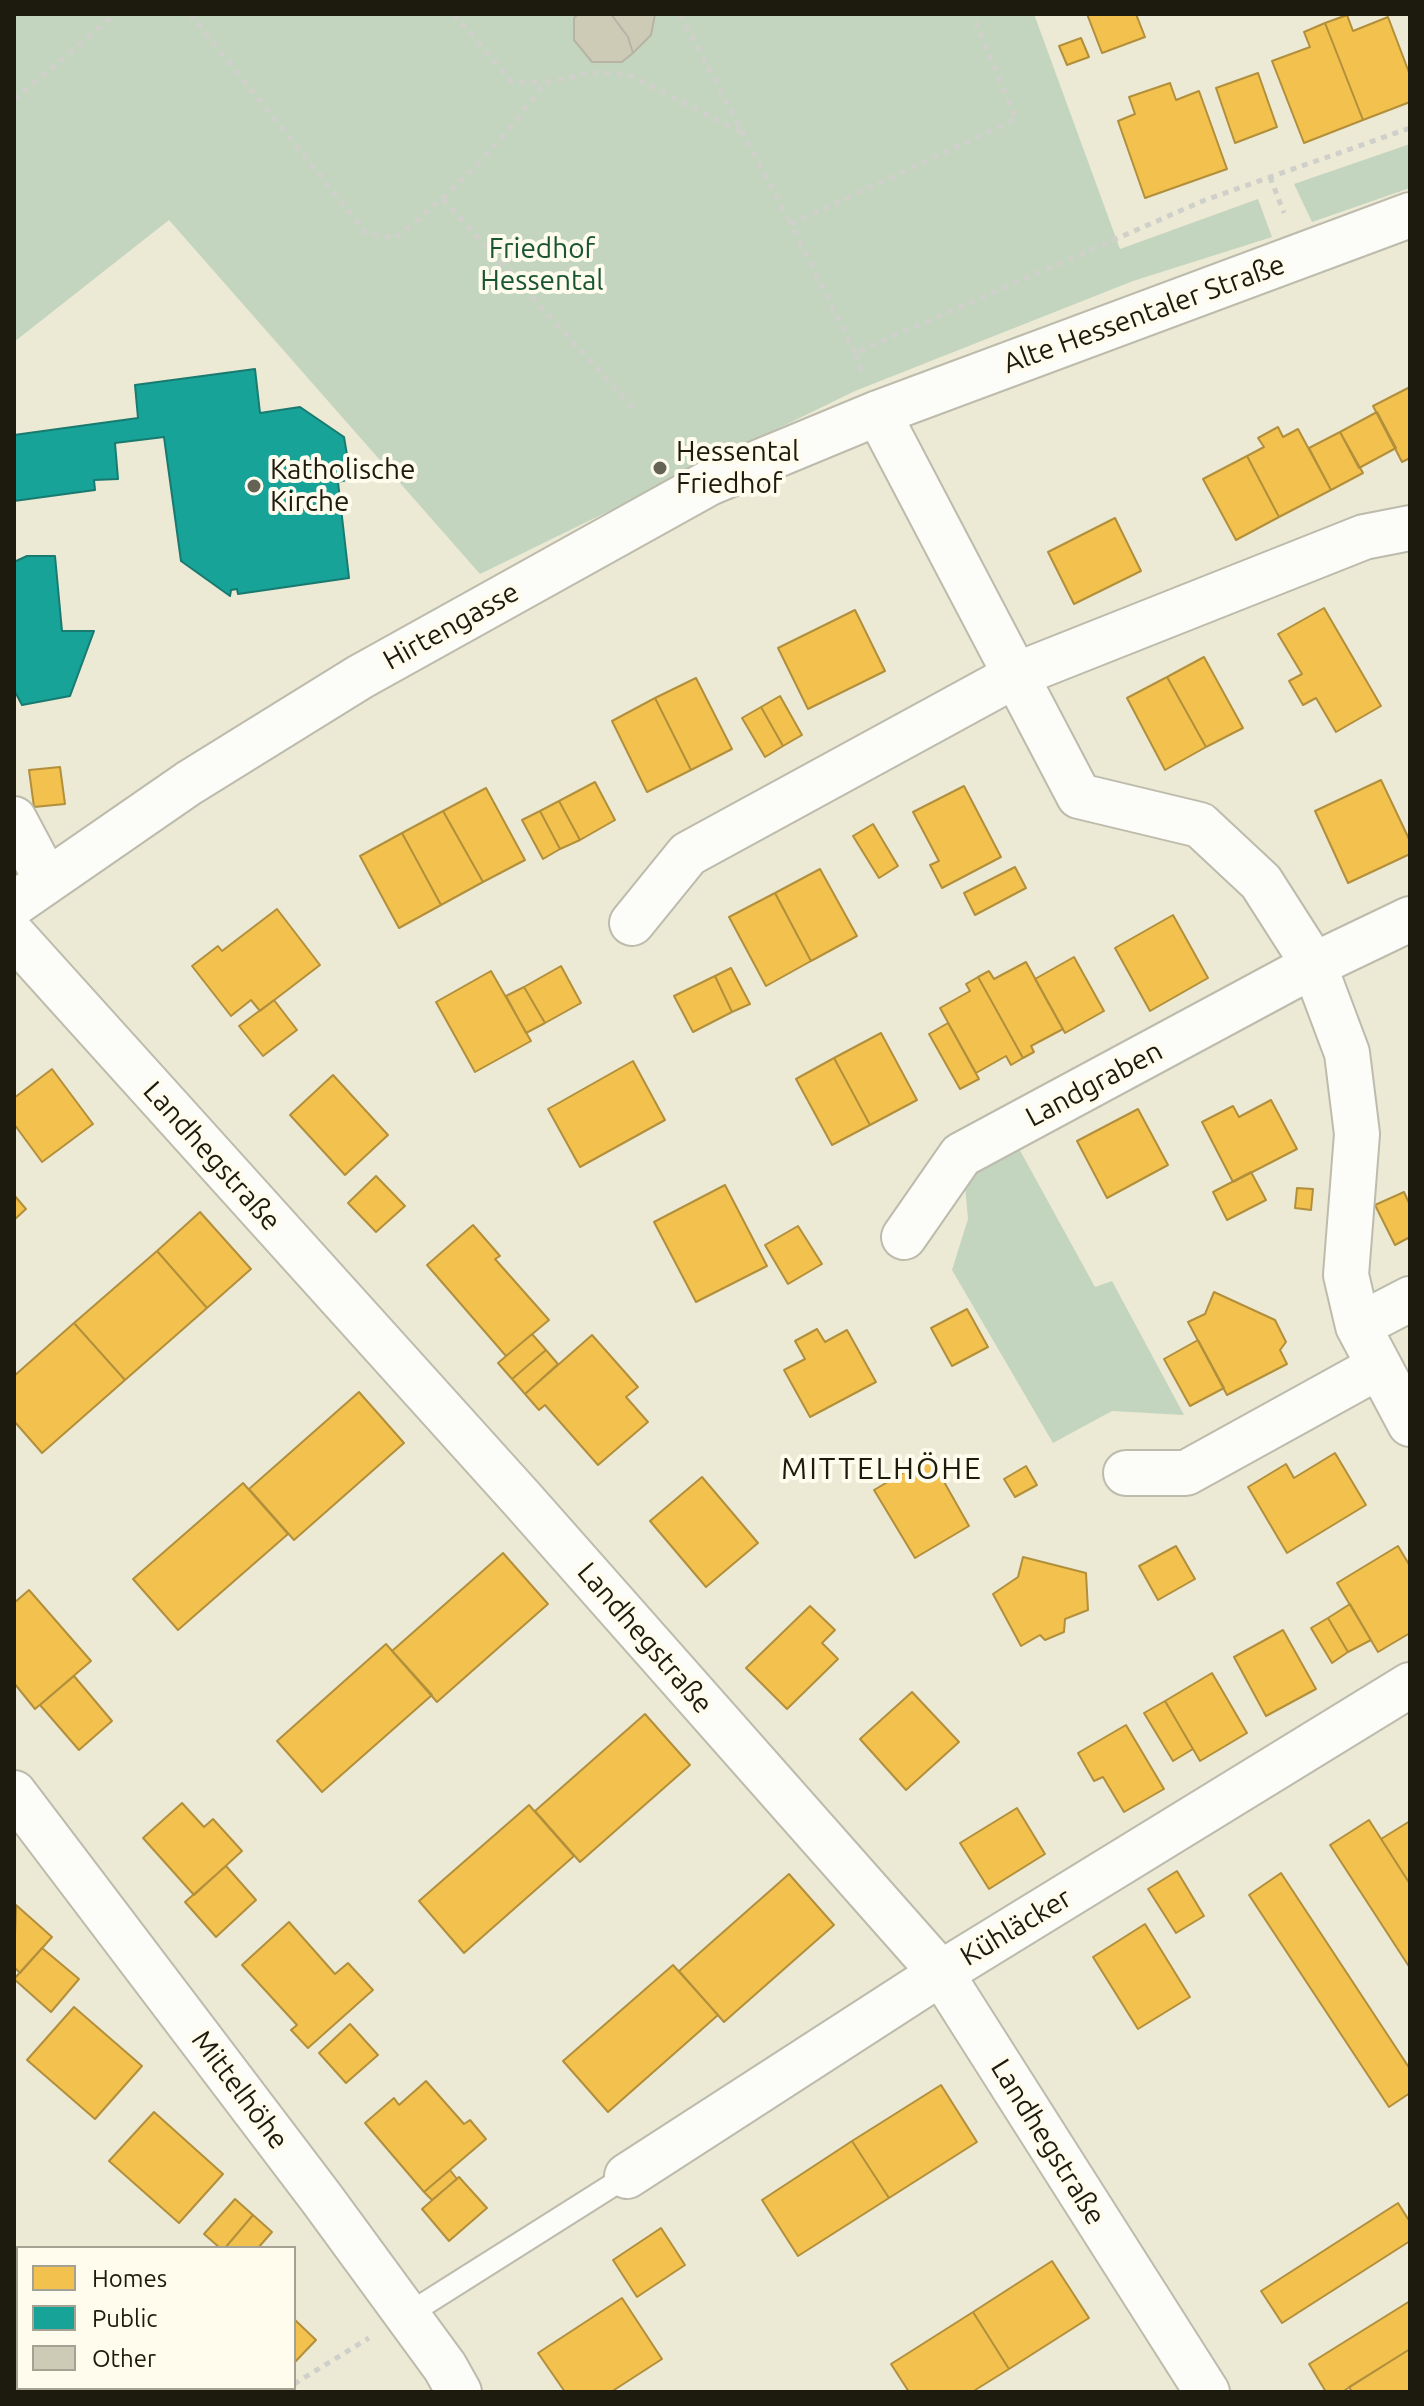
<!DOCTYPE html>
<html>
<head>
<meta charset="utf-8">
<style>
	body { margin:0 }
	#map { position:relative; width:1424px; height:2406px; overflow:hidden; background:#ece9d5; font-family:Ubuntu,sans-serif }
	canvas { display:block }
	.frame { position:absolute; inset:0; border:16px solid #1d1b0e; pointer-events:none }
	.legend { position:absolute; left:16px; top:2246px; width:280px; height:144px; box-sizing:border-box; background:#fffcee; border:2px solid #a5a294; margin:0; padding:10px 14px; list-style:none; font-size:24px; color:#1d1b0e }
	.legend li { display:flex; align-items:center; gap:16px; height:40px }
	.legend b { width:40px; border:2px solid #a5a294 }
</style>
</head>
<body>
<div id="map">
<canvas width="1424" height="2406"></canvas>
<div class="frame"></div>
<ul class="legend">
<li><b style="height:22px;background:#f2c14e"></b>Homes</li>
<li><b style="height:22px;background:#17a398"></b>Public</li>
<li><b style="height:22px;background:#cdcab6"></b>Other</li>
</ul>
</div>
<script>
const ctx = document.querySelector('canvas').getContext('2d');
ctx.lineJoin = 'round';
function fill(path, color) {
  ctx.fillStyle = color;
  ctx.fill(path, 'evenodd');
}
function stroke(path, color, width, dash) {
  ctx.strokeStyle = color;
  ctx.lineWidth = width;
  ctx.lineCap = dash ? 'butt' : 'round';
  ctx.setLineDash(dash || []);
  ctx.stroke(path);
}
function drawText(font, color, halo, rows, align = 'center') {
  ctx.font = font + ' Ubuntu,sans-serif';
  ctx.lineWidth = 8;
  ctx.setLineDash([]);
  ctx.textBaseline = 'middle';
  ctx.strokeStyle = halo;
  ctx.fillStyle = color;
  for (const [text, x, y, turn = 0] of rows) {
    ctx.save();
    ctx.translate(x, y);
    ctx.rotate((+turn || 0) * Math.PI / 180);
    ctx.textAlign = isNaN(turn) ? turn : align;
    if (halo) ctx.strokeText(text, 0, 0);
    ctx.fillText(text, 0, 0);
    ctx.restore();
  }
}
fill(new Path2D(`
	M 14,14 L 1034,14 L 1120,249 L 1258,199 L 1272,237 L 1133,281 L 855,391 L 480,574 L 169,220 L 14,342 Z
	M 1410,144 L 1410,188 L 1312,222 L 1294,184 Z
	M 1017,1145 L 1095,1287 L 1112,1281 L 1184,1415 L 1112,1411 L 1053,1443 L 952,1270 L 968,1219 L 964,1175 Z`), '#c3d5bf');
const homes = new Path2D(`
	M 1087,14 L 1136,14 L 1145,37 L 1102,53 Z
	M 1347,15 L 1353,31 L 1388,17 L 1410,75 L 1410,102 L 1363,120 L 1325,23 Z
	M 1325,23 L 1363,120 L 1304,143 L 1272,61 L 1310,47 L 1304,32 Z
	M 1081,38 L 1089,57 L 1067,65 L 1059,46 Z
	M 1258,73 L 1277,127 L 1235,143 L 1216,88 Z
	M 1170,83 L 1176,100 L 1199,91 L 1227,169 L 1145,198 L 1118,121 L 1135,114 L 1129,97 Z
	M 1410,387 L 1410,458 L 1402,462 L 1373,406 Z
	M 1377,412 L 1396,448 L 1359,468 L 1340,432 Z
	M 1278,427 L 1283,437 L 1298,429 L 1331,490 L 1279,517 L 1247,456 L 1264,447 L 1258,438 Z
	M 1340,432 L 1363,473 L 1331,490 L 1309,448 Z
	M 1247,456 L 1279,517 L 1236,540 L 1203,479 Z
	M 1115,518 L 1141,571 L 1074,604 L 1048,552 Z
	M 1324,608 L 1381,706 L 1336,732 L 1316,698 L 1303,705 L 1289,681 L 1302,674 L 1278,634 Z
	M 855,610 L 885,671 L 808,709 L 778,648 Z
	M 1204,657 L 1243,728 L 1206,747 L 1167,677 Z
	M 1167,677 L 1206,747 L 1165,770 L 1127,698 Z
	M 696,678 L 732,749 L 691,770 L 655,698 Z
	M 780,696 L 802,735 L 783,746 L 761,707 Z
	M 655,698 L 691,770 L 647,792 L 612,721 Z
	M 761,707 L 783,746 L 765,757 L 742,718 Z
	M 60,767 L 65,804 L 34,807 L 29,770 Z
	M 1381,780 L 1410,841 L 1410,854 L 1348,883 L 1315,811 Z
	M 595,782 L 615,820 L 580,840 L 559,801 Z
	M 964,786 L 1001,857 L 942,888 L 930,865 L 939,861 L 913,812 Z
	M 486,788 L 525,860 L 483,882 L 443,811 Z
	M 559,801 L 580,840 L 560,849 L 540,811 Z
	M 443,811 L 483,882 L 441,905 L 402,833 Z
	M 540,811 L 560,849 L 543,859 L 522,820 Z
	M 873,824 L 898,866 L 879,878 L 853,836 Z
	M 402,833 L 441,905 L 399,928 L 360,856 Z
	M 1015,867 L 1026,888 L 975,915 L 964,893 Z
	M 820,869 L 857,936 L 811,961 L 775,893 Z
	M 775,893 L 811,961 L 766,986 L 729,917 Z
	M 277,909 L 320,965 L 260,1011 L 251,1000 L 231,1016 L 192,966 L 218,946 L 222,951 Z
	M 1173,915 L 1208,978 L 1150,1011 L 1115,948 Z
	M 1074,957 L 1104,1011 L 1065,1033 L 1035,979 Z
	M 1026,962 L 1063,1029 L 1031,1046 L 1034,1052 L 1023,1058 L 978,977 L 989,971 L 994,979 Z
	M 561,966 L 581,1003 L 545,1023 L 524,987 Z
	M 731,968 L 750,1004 L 732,1012 L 715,976 Z
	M 491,971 L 531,1041 L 475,1072 L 436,1002 Z
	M 715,976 L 732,1012 L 693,1032 L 674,996 Z
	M 978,977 L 1023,1058 L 1011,1065 L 1006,1056 L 976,1073 L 940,1008 L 970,991 L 966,984 Z
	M 524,987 L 545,1023 L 526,1033 L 506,996 Z
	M 274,1000 L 297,1030 L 263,1056 L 239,1026 Z
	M 948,1023 L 979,1079 L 960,1089 L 929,1034 Z
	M 881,1033 L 917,1100 L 870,1125 L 834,1058 Z
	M 834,1058 L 870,1125 L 832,1145 L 796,1079 Z
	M 633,1061 L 665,1120 L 580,1167 L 548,1109 Z
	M 52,1069 L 93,1124 L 42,1162 L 14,1124 L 14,1098 Z
	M 333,1075 L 388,1135 L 345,1175 L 290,1115 Z
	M 1271,1100 L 1297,1149 L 1233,1182 L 1202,1122 L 1233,1106 L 1239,1117 Z
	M 1138,1109 L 1168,1165 L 1107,1198 L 1077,1141 Z
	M 1251,1172 L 1266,1200 L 1227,1220 L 1213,1192 Z
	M 376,1176 L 405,1206 L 376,1232 L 348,1203 Z
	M 725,1185 L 767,1266 L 696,1302 L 654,1222 Z
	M 1297,1188 L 1313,1189 L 1311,1210 L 1295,1208 Z
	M 1404,1192 L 1410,1205 L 1410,1237 L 1395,1245 L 1375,1205 Z
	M 14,1195 L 26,1209 L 14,1220 Z
	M 200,1212 L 251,1269 L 207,1308 L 157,1251 Z
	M 473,1225 L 500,1256 L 495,1259 L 549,1320 L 506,1356 L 427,1265 Z
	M 798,1226 L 822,1264 L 788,1284 L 765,1245 Z
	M 157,1251 L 207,1308 L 125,1380 L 74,1323 Z
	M 1214,1292 L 1275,1320 L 1286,1342 L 1280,1350 L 1287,1364 L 1227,1395 L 1188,1322 L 1205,1314 Z
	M 967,1309 L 988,1347 L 952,1366 L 931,1328 Z
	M 74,1323 L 125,1380 L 42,1453 L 14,1421 L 14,1376 Z
	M 817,1329 L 825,1342 L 847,1330 L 876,1382 L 810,1417 L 784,1370 L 805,1359 L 795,1341 Z
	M 532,1334 L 546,1350 L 512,1379 L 498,1363 Z
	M 592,1335 L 638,1387 L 626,1397 L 648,1422 L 598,1465 L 545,1405 L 539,1410 L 525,1394 Z
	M 1198,1340 L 1224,1388 L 1190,1406 L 1164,1359 Z
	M 546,1350 L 558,1364 L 525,1394 L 512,1379 Z
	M 359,1392 L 404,1443 L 294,1540 L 249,1489 Z
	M 1335,1453 L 1366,1505 L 1287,1553 L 1248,1487 L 1286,1464 L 1294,1478 Z
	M 930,1457 L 969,1526 L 915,1558 L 874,1490 Z
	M 1026,1466 L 1037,1485 L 1015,1497 L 1004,1479 Z
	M 702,1477 L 758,1543 L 706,1587 L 650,1521 Z
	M 243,1483 L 288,1534 L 178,1630 L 133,1579 Z
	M 1176,1546 L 1195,1579 L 1158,1600 L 1139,1566 Z
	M 1398,1546 L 1410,1566 L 1410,1633 L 1378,1652 L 1337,1583 Z
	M 503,1553 L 548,1604 L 437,1702 L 392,1651 Z
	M 1023,1557 L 1086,1573 L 1088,1610 L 1065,1619 L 1064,1632 L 1045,1640 L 1040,1635 L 1021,1646 L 993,1594 L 1018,1577 Z
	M 29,1590 L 91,1661 L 35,1709 L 14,1683 L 14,1603 Z
	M 1350,1604 L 1371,1640 L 1348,1652 L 1328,1618 Z
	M 810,1606 L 835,1630 L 822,1643 L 838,1659 L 787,1709 L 746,1668 Z
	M 1328,1618 L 1348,1652 L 1332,1663 L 1311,1628 Z
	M 1283,1630 L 1316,1689 L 1266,1716 L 1234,1657 Z
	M 386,1644 L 432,1695 L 322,1792 L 277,1741 Z
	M 1212,1673 L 1247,1733 L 1200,1761 L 1165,1701 Z
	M 74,1676 L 112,1721 L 79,1750 L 40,1705 Z
	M 912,1692 L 959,1742 L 906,1790 L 860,1739 Z
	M 1165,1701 L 1193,1749 L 1173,1761 L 1144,1713 Z
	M 645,1714 L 690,1765 L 580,1862 L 535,1811 Z
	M 1126,1725 L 1164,1789 L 1124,1812 L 1103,1777 L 1094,1781 L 1078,1753 Z
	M 182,1803 L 204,1827 L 213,1819 L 242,1851 L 194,1895 L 143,1838 Z
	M 529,1805 L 574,1856 L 464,1953 L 419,1901 Z
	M 1017,1808 L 1045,1854 L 989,1889 L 960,1843 Z
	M 1369,1820 L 1410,1884 L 1410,1968 L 1330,1845 Z
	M 1410,1821 L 1410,1884 L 1381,1839 Z
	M 226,1866 L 256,1900 L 216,1937 L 185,1902 Z
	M 1177,1871 L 1204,1916 L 1176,1933 L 1148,1889 Z
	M 1281,1873 L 1410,2069 L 1410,2093 L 1389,2107 L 1249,1895 Z
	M 789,1874 L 834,1925 L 724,2022 L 679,1971 Z
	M 16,1905 L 52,1937 L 20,1973 L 14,1967 Z
	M 289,1922 L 335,1974 L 348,1963 L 373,1990 L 308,2048 L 291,2030 L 297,2025 L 242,1965 Z
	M 1145,1924 L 1190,1997 L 1138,2029 L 1093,1957 Z
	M 42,1948 L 79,1979 L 51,2012 L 14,1979 Z
	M 673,1965 L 718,2015 L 608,2112 L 563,2061 Z
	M 74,2007 L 142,2066 L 95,2119 L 27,2060 Z
	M 350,2024 L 378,2055 L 346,2083 L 319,2053 Z
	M 426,2081 L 464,2124 L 470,2120 L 486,2139 L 424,2192 L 365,2123 L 394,2098 L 399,2105 Z
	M 941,2085 L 977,2142 L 889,2198 L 852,2141 Z
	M 154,2112 L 223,2174 L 179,2223 L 109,2161 Z
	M 852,2141 L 889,2198 L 798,2256 L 762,2200 Z
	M 450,2170 L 457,2179 L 432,2200 L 424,2192 Z
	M 459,2177 L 487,2208 L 449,2241 L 422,2209 Z
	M 235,2199 L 253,2215 L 225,2248 L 220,2248 L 204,2234 Z
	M 1398,2203 L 1410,2222 L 1410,2241 L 1282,2323 L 1261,2291 Z
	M 253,2215 L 272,2232 L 258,2248 L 225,2248 Z
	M 661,2228 L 685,2265 L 637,2297 L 613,2260 Z
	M 1052,2261 L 1089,2318 L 1009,2369 L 973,2312 Z
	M 622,2298 L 662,2359 L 611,2392 L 565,2392 L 538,2353 Z
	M 1410,2301 L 1410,2349 L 1342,2392 L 1326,2392 L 1309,2364 Z
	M 973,2312 L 1009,2369 L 972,2392 L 909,2392 L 891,2364 Z
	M 294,2319 L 316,2340 L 294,2363 Z
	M 1410,2349 L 1410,2392 L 1352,2392 L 1349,2387 Z
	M 14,2353 L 18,2359 L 18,2388 L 14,2390 Z
	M 59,2388 L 158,2388 L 160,2392 L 52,2392 Z`);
fill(homes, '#f2c14e');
stroke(homes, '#b28f3b', 2);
const public = new Path2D(`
	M 255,369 L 260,413 L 300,407 L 344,437 L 351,479 L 338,482 L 349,578 L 238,594 L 237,589 L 231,590 L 230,596 L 181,561 L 164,437 L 115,443 L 118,479 L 94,480 L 95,490 L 14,501 L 14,435 L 138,418 L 135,385 Z
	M 27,556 L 55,556 L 62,631 L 94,631 L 70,696 L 22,705 L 14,690 L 14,562 Z`);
fill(public, '#17a398');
stroke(public, '#197a6f', 2);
const building = new Path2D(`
	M 578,14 L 611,14 L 628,37 L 633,53 L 622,62 L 592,62 L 574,40 L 574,18 Z
	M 611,14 L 655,14 L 651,35 L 633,53 L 628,37 Z`);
fill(building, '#cdcab6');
stroke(building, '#b6b4a4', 2);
const service = new Path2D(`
	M 407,2315 L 627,2176`);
const minor = new Path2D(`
	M 878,413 L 1079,796 L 1200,825 L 1261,882 L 1314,965 L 1347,1053 L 1357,1134 L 1346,1275 L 1358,1326 L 1410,1424
	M 14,819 L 47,881
	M 14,904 L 189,783 L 360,677 L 709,483 L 878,413 L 1410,215
	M 632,923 L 688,854 L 1016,675 L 1364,537 L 1410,528
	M 14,936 L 522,1499 L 941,1973 L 1207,2392
	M 904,1237 L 961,1155 L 1314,965 L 1410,919
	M 1358,1326 L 1410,1299
	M 1126,1473 L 1186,1473 L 1378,1367
	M 14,1793 L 322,2199 L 445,2367 L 459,2392
	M 627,2176 L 941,1973 L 1410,1685`);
stroke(service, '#bdbbab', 26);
stroke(minor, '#bdbbab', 48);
stroke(new Path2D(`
	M 190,14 L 367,234 L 395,238 C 452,194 503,142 544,83 L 590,73 L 627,74 L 743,133
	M 454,14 L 512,82 L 544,83
	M 680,14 L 791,224
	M 14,100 L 115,14
	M 1270,177 L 1284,213
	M 443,199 L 634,409
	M 855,353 L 791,224 L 1016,119 L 972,14
	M 862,371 L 855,353 L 1205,200 L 1410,128
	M 294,2384 L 369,2338
	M 281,2392 L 288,2388`), '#d0d0ca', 5, [6, 6]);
stroke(service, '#fcfcf9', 22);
stroke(minor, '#fcfcf9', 44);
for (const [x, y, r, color] of [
	[660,468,8,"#656354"],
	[254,486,8,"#656354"]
]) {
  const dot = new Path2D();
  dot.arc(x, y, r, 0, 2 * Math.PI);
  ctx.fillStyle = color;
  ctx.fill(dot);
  stroke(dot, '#fffcee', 3);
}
drawText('28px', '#195534', '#fffcee', [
	["Friedhof",542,249],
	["Hessental",542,281]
]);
drawText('28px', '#1d1b0e', '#fffcee', [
	["Alte Hessentaler Straße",1144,314,-20],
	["Hirtengasse",451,626,-29],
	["Landgraben",1094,1084,-28],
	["Landhegstraße",212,1156,48],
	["Landhegstraße",645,1638,49],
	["Kühläcker",1016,1927,-31],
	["Mittelhöhe",240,2090,53],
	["Landhegstraße",1048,2142,58]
]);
drawText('28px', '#1d1b0e', '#fffcee', [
	["Hessental",676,452],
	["Friedhof",676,484],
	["Katholische",270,470],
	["Kirche",270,502]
], 'left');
ctx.letterSpacing = '2px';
drawText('30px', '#1d1b0e', '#fffcee', [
	["MITTELHÖHE",882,1469]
]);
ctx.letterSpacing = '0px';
</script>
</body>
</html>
